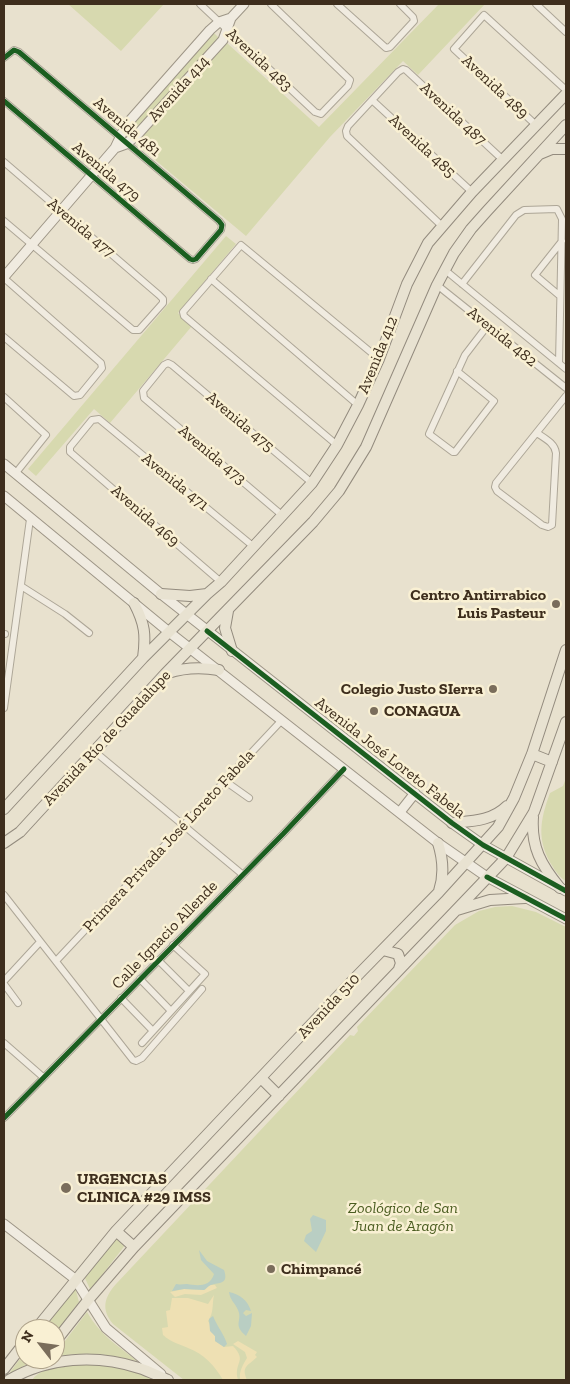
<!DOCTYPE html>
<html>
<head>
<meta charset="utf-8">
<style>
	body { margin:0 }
	#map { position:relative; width:570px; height:1384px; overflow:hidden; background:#e8e1ce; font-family:"Zilla Slab",serif }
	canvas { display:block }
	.frame { position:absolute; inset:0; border:5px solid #3e2e1d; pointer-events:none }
	.north { position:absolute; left:15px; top:1319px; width:50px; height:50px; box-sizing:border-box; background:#f9f0d3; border:1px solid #aea28a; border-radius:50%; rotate:300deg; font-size:14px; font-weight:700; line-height:20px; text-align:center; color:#3e2e1d }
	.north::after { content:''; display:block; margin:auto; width:18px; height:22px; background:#7a6d5b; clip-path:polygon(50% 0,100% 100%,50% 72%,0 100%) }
</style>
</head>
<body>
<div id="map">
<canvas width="570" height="1384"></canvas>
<div class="frame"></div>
<div class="north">N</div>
</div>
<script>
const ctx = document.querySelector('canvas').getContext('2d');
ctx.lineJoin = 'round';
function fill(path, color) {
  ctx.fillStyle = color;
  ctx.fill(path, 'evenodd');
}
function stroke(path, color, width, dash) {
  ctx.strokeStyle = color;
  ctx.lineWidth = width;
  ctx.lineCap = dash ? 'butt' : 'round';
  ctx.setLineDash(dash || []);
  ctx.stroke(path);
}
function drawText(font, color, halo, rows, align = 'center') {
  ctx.font = font + ' "Zilla Slab",serif';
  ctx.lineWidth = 5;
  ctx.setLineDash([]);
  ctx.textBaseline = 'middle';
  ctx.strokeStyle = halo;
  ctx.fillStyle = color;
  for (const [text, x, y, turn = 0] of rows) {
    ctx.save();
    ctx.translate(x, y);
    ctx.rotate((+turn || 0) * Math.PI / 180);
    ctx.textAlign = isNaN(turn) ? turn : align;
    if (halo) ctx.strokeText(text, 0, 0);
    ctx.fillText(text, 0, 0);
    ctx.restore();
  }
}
fill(new Path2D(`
	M 68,4 L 164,4 L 121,51 Z
	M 439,4 L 485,4 L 418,75 L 403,61 L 330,137 L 246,236 L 136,144 L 227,43 L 319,127 Z
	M 213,32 L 221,40 L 136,134 L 127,125 Z
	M 226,236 L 236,244 L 178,313 L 192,326 L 110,423 L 94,409 L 36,476 L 28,469 Z
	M 566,778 L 566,881 C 560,878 556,872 553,867 C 536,841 540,820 550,793 L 563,786 Z
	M 512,906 L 536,912 L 566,927 L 566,1380 L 184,1380 L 113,1324 C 101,1309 104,1298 116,1284 L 350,1035 L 354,1036 L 358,1031 L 357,1027 L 455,925 L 479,911 L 495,907 Z
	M 112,1238 L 118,1238 L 126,1244 L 92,1288 L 90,1289 L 83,1274 Z
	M 75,1287 L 79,1302 L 55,1334 L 55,1329 L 42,1329 Z
	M 87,1312 C 99,1334 118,1346 137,1361 C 108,1354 85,1351 55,1357 L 55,1354 Z
	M 25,1352 L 25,1359 L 36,1359 L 8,1375 Z
	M 96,1364 L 126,1368 L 158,1380 L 109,1380 L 101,1379 L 32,1380 C 45,1362 76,1365 96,1364 Z`), '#d7d9af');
fill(new Path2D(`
	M 210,1285 L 215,1285 L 217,1288 L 201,1295 L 185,1294 L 175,1297 L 170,1292 L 184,1289 L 204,1290 Z
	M 214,1295 C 212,1304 214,1313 208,1321 L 211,1326 L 211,1331 L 215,1336 L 215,1341 L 224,1347 L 233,1346 C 248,1362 233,1362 238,1380 L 223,1380 C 215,1366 204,1354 188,1348 C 179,1344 171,1342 163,1335 L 162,1328 L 168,1327 L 166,1311 L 170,1310 L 172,1298 L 188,1298 L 208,1304 Z
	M 238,1341 L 257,1352 L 255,1355 L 257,1357 C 248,1366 241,1366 247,1380 L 240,1379 C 239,1371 243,1365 247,1358 L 245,1352 L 233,1344 Z`), '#eee0b3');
fill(new Path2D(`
	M 313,1215 L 326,1220 L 326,1231 L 316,1252 L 304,1241 L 306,1235 L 312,1231 L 310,1219 Z
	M 199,1250 L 207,1261 L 224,1270 C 229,1285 219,1282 211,1285 C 208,1286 206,1289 204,1290 L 184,1289 L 172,1291 L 176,1284 C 180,1285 183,1284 187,1284 C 198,1286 210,1287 214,1274 L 201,1260 Z
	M 229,1292 C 240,1294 248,1301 251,1311 L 246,1310 L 243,1313 L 246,1316 L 252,1313 L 251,1326 L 246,1336 C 232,1324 243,1321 238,1310 C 235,1303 230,1300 229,1292 Z
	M 213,1316 C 217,1326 225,1336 227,1344 L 224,1347 L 215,1341 L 215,1336 L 210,1331 L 209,1319 Z`), '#b9cec3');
const street = new Path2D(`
	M 200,4 L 315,112 L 321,114 L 348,86 L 350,80 L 271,4
	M 337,4 L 386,48 L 390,47 L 414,21 L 413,17 L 400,4
	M 536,4 L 566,32
	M 4,58 L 14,50 L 19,52 L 219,221 L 222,225 L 221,230 L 196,259 L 193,260 L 190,259 L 4,101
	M 372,100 L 472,192
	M 536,125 L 454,49 L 484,15 L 566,90
	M 4,162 L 159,295 L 163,299 L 163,303 L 139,330 L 133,330 L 4,221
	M 442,226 L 347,136 L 346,131 L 348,126 L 398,72 L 403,69 L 406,70 L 503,160
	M 445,270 L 566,369
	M 4,278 L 101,363 L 102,368 L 80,395 L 74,396 L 4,337
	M 211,279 L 358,405
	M 462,284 L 516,215 L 524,210 L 557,209 L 562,219 L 559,363
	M 437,285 L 566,388
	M 560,296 L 535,275 L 562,241
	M 457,371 L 494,401 L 455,452 L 453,452 L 429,434 L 465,355 L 488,325
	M 4,397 L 46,435 L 15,474
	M 537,433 C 544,438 555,443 556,453 L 552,525 L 548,527 L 542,525 L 497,491 L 495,487 L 496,483 L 566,396
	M 337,445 L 184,316 L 183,312 L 241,245 L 379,359
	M 283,516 L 144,398 L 143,391 L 164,365 L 168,363 L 172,365 L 312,483
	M 221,582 L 70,452 L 70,447 L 92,420 L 99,419 L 254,547
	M 21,586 L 65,614 L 89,633
	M 4,634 L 5,634
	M 4,708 L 30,519
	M 94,751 L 242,874
	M 225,781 L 249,798
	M 4,895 L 133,1060 L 136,1061 L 142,1058 L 202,989
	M 158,960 L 189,991
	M 56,961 L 282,720
	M 140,979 L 171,1011
	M 4,981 L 40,942
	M 4,984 L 18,1003
	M 121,998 L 153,1031
	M 4,1043 L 43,1077
	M 142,1043 L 205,974 L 173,945
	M 4,1118 L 283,834 L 344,769`);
const secondary = new Path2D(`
	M 115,148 L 126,144 L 137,135 L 164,105 L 223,40 L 231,18 L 244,4
	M 4,277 L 115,148 L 126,125 L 210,30 L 219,22 L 231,18
	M 4,464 L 161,594 L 452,823 L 483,845 L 566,891
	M 4,496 L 169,632 L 438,843 L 487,877 L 566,919
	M 400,812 L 415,793
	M 4,1224 L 75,1279 L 106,1328 L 161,1374`);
const primary = new Path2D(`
	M 540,154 L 552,149 L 566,149
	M 161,594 L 190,596 L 207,594
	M 134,603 C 145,624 146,635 143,658
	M 228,611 L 225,628 L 232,651
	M 168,673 C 186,667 201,667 219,670
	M 532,754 L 552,762
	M 4,809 L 143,658 L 207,594 L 221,582 L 312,483 L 337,445 L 358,405 L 379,359 L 407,284 L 428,243 L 472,192 L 566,94
	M 533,817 C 531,847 541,865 560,888
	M 452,823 C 472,821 492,821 507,806
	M 4,843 L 20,832 L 165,674 L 313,522 L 339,491 L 366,447 L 437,285 L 454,253 L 471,229 L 487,211 L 566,125
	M 438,843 C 443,859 444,876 439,891
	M 457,910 L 490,900 L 525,898
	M 383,950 L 398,954 L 401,963 L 399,969
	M 261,1078 L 279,1096
	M 116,1231 L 134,1247
	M 36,1329 L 116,1231 L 355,978 L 439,892 L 498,827 L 514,798 L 532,754 L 566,650
	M 55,1342 L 89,1299 L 134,1247 L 506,858 L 534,812 L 566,722
	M 4,1369 L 25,1342
	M 9,1380 C 48,1357 96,1354 139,1368 C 149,1371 158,1376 168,1380`);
stroke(street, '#ada697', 8);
stroke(secondary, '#9d9586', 11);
stroke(primary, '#938b7e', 12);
stroke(street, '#f0ebe0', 6);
stroke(secondary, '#f0ebe0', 9);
stroke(primary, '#e8e2d1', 10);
stroke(new Path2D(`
	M 4,58 L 14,50 L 19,52 L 219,221 L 222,225 L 221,230 L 196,259 L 193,260 L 190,259 L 4,101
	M 207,631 L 452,823 L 483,845 L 566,891
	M 487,877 L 566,919
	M 4,1118 L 283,834 L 344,769`), '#1b5e20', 5);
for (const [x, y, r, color] of [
	[556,604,5,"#7a6d5b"],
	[493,689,5,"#7a6d5b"],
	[374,711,5,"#7a6d5b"],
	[66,1188,6,"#7a6d5b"],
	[271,1269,5,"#7a6d5b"]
]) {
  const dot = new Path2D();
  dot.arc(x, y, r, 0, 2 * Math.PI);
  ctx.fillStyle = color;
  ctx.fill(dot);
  stroke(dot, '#f9f0d3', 2);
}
drawText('16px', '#3e2e1d', '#f9f0d3', [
	["Avenida 483",259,60,43],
	["Avenida 489",495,87,43],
	["Avenida 414",179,89,-48],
	["Avenida 487",453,114,43],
	["Avenida 481",127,127,40],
	["Avenida 485",422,146,43],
	["Avenida 479",106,172,40],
	["Avenida 477",81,228,40],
	["Avenida 482",502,337,39],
	["Avenida 412",378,355,-68],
	["Avenida 475",240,422,40],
	["Avenida 473",212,455,40],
	["Avenida 471",175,482,39],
	["Avenida 469",145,516,41],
	["Avenida Río de Guadalupe",107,738,-47],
	["Avenida José Loreto Fabela",390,758,38],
	["Primera Privada José Loreto Fabela",169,841,-47],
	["Calle Ignacio Allende",165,935,-46],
	["Avenida 510",329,1006,-47]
]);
drawText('bold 16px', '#3e2e1d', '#f9f0d3', [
	["Centro Antirrabico",546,595,"right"],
	["Luis Pasteur",546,613,"right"],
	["Colegio Justo SIerra",483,689,"right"],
	["CONAGUA",384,711],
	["URGENCIAS",77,1179],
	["CLINICA #29 IMSS",77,1197],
	["Chimpancé",281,1269]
], 'left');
drawText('italic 16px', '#4b5d21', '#f9f0d3', [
	["Zoológico de San",403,1208],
	["Juan de Aragón",403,1226]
]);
</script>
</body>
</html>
